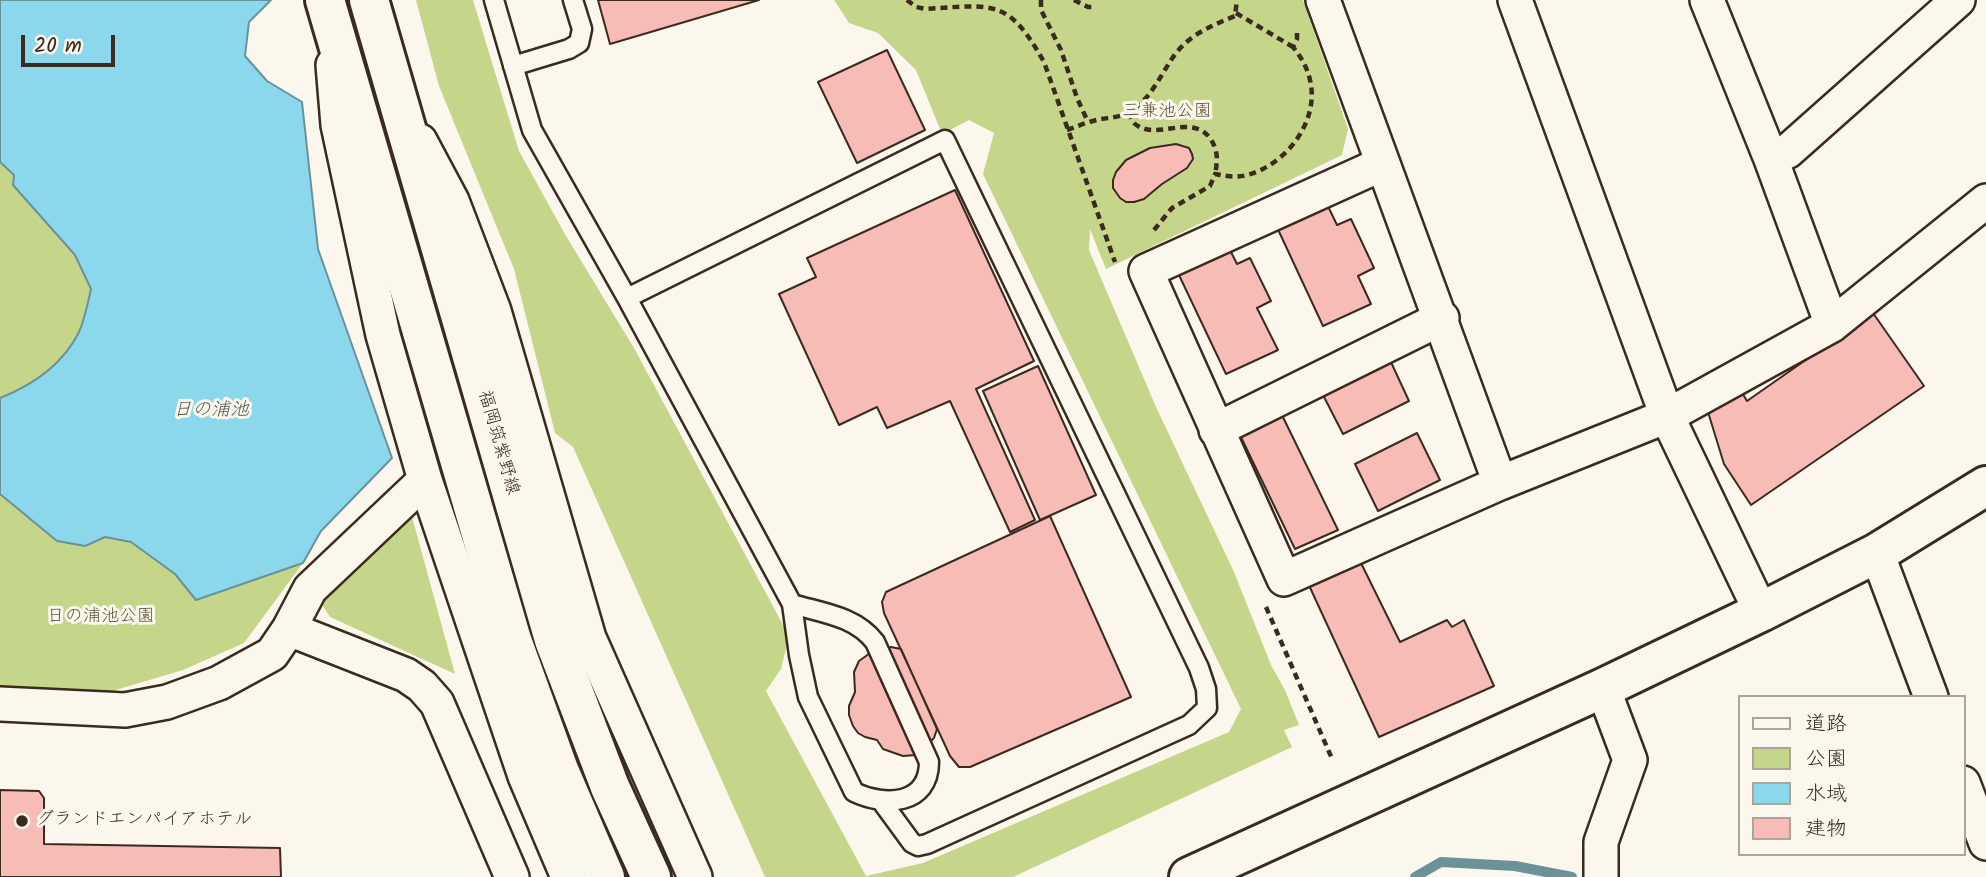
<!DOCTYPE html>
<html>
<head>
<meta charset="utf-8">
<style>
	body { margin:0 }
	#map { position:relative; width:1986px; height:877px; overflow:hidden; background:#fbf7ec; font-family:Kalam,"Klee One",sans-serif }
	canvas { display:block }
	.legend { position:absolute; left:1738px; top:695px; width:228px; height:161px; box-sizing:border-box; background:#fbf7ec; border:2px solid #aea59a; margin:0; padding:9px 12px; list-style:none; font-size:21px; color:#3b2a1e }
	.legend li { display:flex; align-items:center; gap:14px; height:35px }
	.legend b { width:35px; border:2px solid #aea59a }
	.scale { position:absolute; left:21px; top:35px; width:94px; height:32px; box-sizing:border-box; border:4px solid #3b2a1e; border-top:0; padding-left:9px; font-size:21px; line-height:24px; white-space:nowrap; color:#3b2a1e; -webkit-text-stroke:5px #fbf7ec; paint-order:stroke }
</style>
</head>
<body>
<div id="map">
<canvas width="1986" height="877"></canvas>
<ul class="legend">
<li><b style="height:9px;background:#fbf7ec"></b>道路</li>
<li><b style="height:19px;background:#c5d68a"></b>公園</li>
<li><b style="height:19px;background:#8bd7eb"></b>水域</li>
<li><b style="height:19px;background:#f8bcb7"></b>建物</li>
</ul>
<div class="scale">20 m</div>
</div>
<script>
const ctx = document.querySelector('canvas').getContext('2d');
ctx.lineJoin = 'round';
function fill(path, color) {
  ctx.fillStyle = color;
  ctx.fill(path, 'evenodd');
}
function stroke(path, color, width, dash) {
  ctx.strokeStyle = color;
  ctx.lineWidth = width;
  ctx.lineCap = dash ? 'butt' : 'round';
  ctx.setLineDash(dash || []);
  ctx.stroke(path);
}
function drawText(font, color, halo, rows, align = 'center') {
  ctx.font = font + ' Kalam,"Klee One",sans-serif';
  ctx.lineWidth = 6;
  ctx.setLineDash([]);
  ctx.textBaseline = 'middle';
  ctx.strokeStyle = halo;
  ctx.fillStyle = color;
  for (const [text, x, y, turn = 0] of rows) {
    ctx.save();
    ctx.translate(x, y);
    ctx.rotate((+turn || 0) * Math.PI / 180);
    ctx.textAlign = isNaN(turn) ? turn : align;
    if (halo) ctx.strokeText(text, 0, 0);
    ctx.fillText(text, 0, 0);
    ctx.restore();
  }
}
fill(new Path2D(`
	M 416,0 L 473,0 L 519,151 L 566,236 L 634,348 L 789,636 L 781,669 L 766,691 L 866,876 L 923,863 L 1229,732 L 1241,709 L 983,174 L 994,133 L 969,120 L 942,134 L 916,70 L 878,33 L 849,23 L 834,0 L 1303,0 L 1348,129 L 1342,155 L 1106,269 L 1090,229 L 1089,250 L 1156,407 L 1234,572 L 1271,665 L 1285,690 L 1299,725 L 1284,730 L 1292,747 L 1013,877 L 765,877 L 573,447 L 555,433 L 514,269 L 439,86 Z
	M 0,162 L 14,175 L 13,185 L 75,255 L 91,289 C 88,302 85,319 79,332 C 63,364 33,385 0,398 Z
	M 0,494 L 57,541 L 85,546 L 105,537 L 131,542 L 175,574 L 196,600 L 303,563 L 244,643 L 183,670 L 109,692 L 0,689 Z
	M 411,513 L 455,674 L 330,617 L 318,598 Z`), '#c5d68a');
const water = new Path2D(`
	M 0,0 L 271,0 L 249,22 L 245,56 L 267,81 L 302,102 L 318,249 L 392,458 L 321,531 L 303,563 L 196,600 L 175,574 L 131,542 L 105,537 L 85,546 L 57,541 L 0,494 L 0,398 C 33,385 63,364 79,332 C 85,319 88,302 91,289 L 75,255 L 13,185 L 14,175 L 0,162 Z`);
fill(water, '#8bd7eb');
stroke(water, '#6b9299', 2);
stroke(new Path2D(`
	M 1415,877 L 1441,862 L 1515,866 L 1572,877`), '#6b9299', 10);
const building = new Path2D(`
	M 598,0 L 759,0 L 610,44 Z
	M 887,50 L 925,130 L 857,163 L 818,82 Z
	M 1176,144 L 1189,148 L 1192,154 L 1193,159 L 1187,168 L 1162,184 L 1144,199 L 1134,202 L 1126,202 L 1120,198 L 1113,188 L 1113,180 L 1116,172 L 1126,160 L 1150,148 Z
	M 955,190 L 1034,361 L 976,389 L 1035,520 L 1010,532 L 950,401 L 887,428 L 877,407 L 839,425 L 779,294 L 816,277 L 807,258 Z
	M 1325,200 L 1337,225 L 1351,219 L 1374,268 L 1358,276 L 1371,304 L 1323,326 L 1275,223 Z
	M 1229,248 L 1237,264 L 1250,258 L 1271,301 L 1257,308 L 1278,350 L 1226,374 L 1178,273 Z
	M 1873,313 L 1924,386 L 1751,505 L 1724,464 L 1708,412 L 1741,391 L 1747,401 Z
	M 1390,360 L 1409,401 L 1343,434 L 1322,393 Z
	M 1038,366 L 1096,495 L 1040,520 L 983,391 Z
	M 1280,411 L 1338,530 L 1295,549 L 1238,431 Z
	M 1417,433 L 1440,480 L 1378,511 L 1355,464 Z
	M 1050,516 L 1131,697 L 970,767 L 959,767 L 950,756 L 884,613 L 882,602 L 886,592 Z
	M 1359,559 L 1400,642 L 1447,620 L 1452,627 L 1464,620 L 1494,686 L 1379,737 L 1307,581 Z
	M 891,647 L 901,649 L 937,729 L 934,738 L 916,755 L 903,756 L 883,749 L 877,740 L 865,737 L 858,733 L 853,726 L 849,715 L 849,706 L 855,692 L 854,672 L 859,661 L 873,651 Z
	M 0,790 L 39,791 L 44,798 L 44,844 L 280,848 L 281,877 L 0,877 Z`);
fill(building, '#f8bcb7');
stroke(building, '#3b2a1e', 2);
const service = new Path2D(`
	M 494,0 L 532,130 L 627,298 L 792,604 L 799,655 L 808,697 L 854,792 C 885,807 929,805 929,762 L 875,642 C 855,616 822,613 792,604
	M 513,66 L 569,49 L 579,43 L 582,29 L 573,0
	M 627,298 L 945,140 L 1199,668 L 1206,689 L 1207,708 L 1189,725 L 927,844 L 918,846 L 912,843 L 882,802`);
const minor = new Path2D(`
	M 1323,0 L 1500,483
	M 1515,0 L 1667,416 L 1761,612
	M 1707,0 L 1771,159 L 1832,325
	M 333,65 L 338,125 L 383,335 L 425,480 L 525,776 L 568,877
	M 420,141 L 452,201 L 494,311 L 589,638 L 695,877
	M 1771,159 L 1788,151 L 1958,0
	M 1382,164 L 1146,271 L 1284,579 L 1500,483 L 1667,416 L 1832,325 L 1986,201
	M 1216,430 L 1442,318
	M 1877,553 L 1931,697
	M 289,629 L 406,675 L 422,686 L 437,703 L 512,877
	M 0,704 L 125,710 L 167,702 L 219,683 L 272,654 L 289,629 L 310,589 L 425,480
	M 1963,783 L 1986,843
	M 1601,877 L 1601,842 L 1630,760 L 1603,688`);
const tertiary = new Path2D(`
	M 1189,877 L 1603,688 L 1761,612 L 1877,553 L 1986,486`);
const primary = new Path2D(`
	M 325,0 L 512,640 L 559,770 L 605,877
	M 369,0 L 554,640 L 610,787 L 651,877`);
stroke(service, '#3b2a1e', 23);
stroke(minor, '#3b2a1e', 38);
stroke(tertiary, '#3b2a1e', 44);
stroke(primary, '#3b2a1e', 44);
stroke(new Path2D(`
	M 907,0 L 916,7 L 926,9 C 996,4 1009,0 1044,62 L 1115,262
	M 1041,0 L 1041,10 L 1061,50 L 1077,98 L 1088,122
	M 1074,0 L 1088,7 L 1096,7
	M 1236,13 L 1293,47
	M 1129,112 C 1131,117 1132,123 1138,126 C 1159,139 1192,114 1210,138 C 1218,150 1218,160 1215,174
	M 1067,130 C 1076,127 1084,123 1093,121 C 1105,117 1118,119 1129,112 C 1152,99 1161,73 1176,53 C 1191,34 1213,25 1235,16 L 1237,0
	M 1154,230 L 1172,208 L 1210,186 L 1215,174 C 1226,176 1236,178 1247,175 C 1286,165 1320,121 1310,80 C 1307,67 1301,57 1293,47 L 1297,39 L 1297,29
	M 1266,607 L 1333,761`), '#3b2a1e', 4.5, [7, 5]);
stroke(service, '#fbf7ec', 18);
stroke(minor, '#fbf7ec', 33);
stroke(tertiary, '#fbf7ec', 38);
stroke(primary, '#fbf7ec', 38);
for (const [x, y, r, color] of [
	[22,821,7,"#3b2a1e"]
]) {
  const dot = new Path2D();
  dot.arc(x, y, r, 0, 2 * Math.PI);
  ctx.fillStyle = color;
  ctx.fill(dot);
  stroke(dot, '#fbf7ec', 2.5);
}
drawText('18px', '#5e5539', '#fbf7ec', [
	["三兼池公園",1167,113],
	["日の浦池公園",101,618]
]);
drawText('18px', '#3b2a1e', '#fbf7ec', [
	["福岡筑紫野線",497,443,74]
]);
drawText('18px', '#3b2a1e', '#fbf7ec', [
	["グランドエンパイアホテル",36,821]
], 'left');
drawText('italic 19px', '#4f5551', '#fbf7ec', [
	["日の浦池",211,412]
]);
</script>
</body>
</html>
